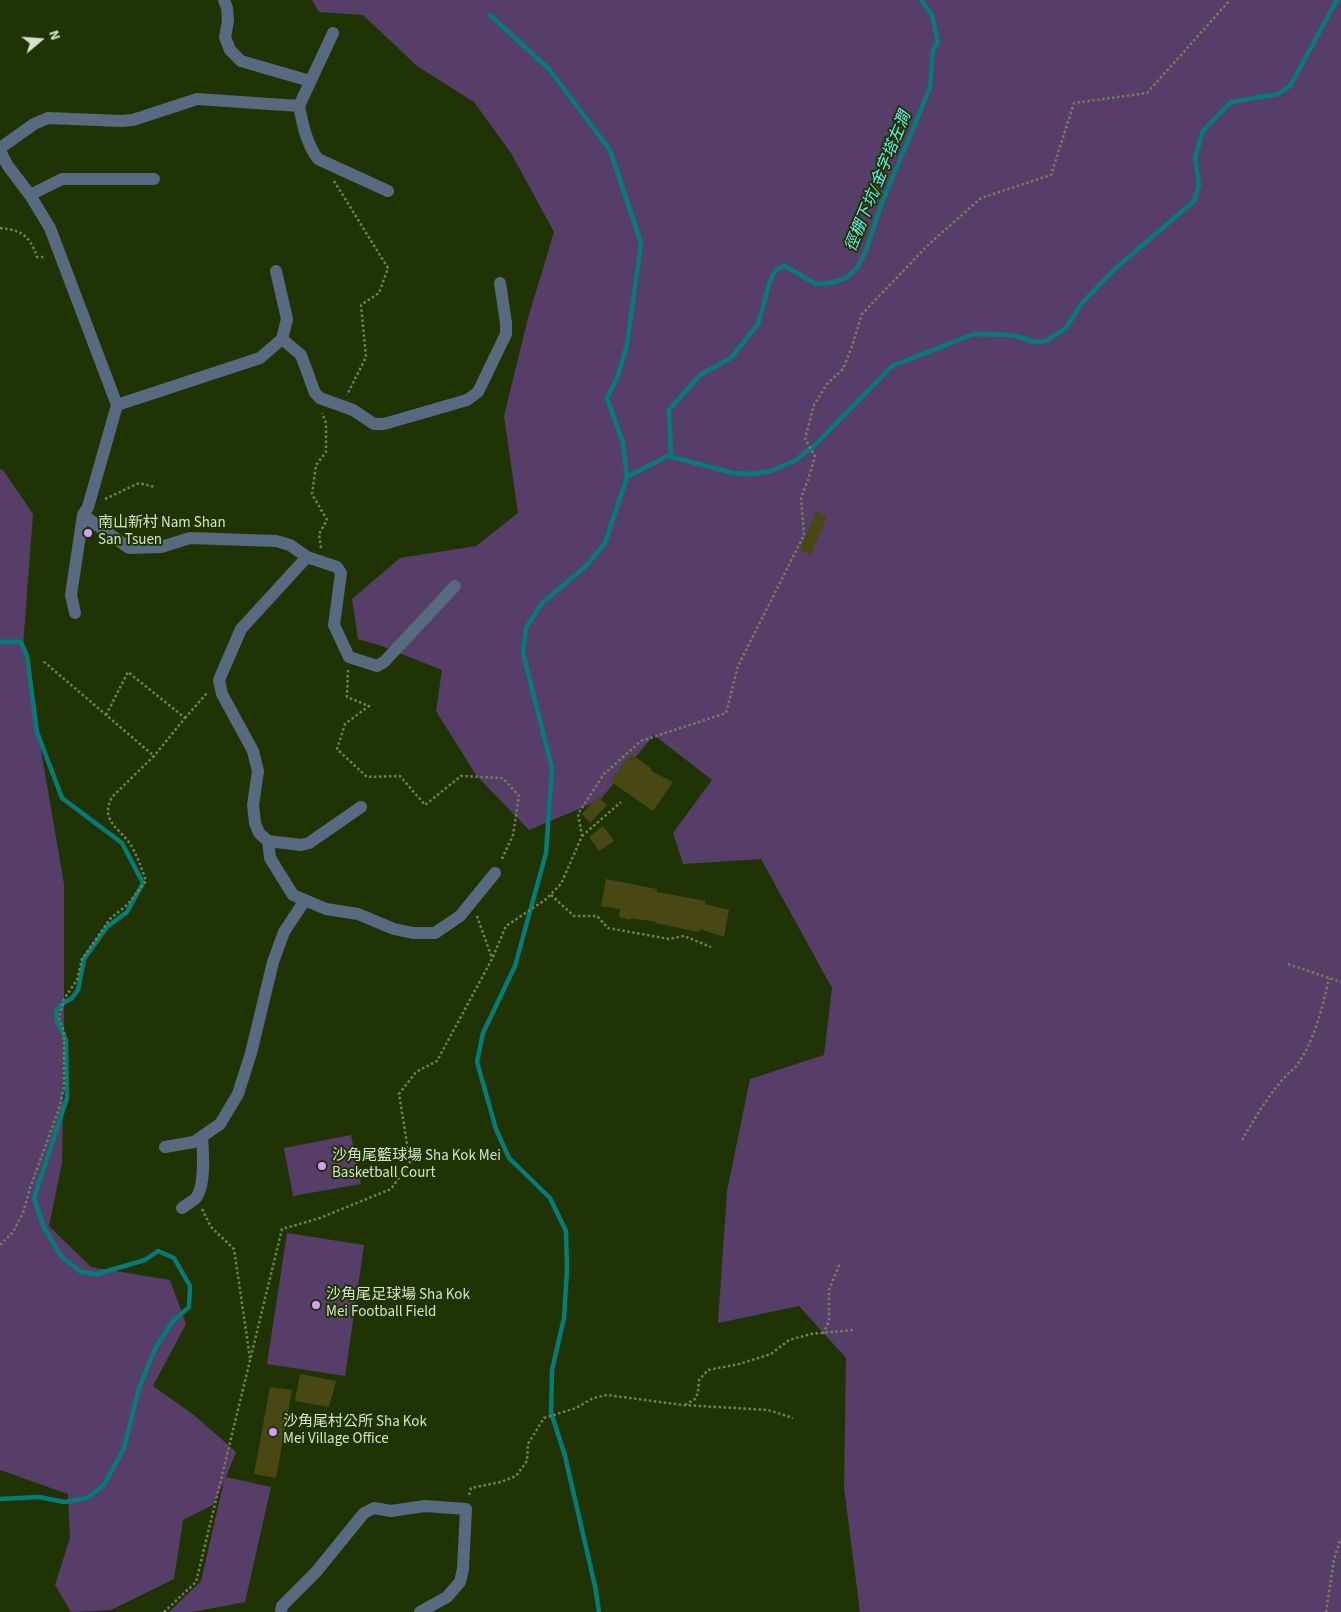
<!DOCTYPE html>
<html>
<head>
<meta charset="utf-8">
<style>
	body { margin:0 }
	#map { position:relative; width:1341px; height:1612px; overflow:hidden; background:#203305; font-family:"Source Sans 3",sans-serif }
	canvas { display:block }
	.north { position:absolute; left:15px; top:15px; width:50px; height:50px; -webkit-text-stroke:4px #203305; paint-order:stroke; rotate:72deg; font-size:14px; font-weight:700; line-height:20px; text-align:center; color:#d5e2c9 }
	.north::after { content:''; display:block; margin:auto; width:18px; height:22px; background:#d5e2c9; clip-path:polygon(50% 0,100% 100%,50% 72%,0 100%) }
</style>
</head>
<body>
<div id="map">
<canvas width="1341" height="1612"></canvas>
<div class="north">N</div>
</div>
<script>
const ctx = document.querySelector('canvas').getContext('2d');
ctx.lineJoin = 'round';
function fill(path, color) {
  ctx.fillStyle = color;
  ctx.fill(path, 'evenodd');
}
function stroke(path, color, width, dash) {
  ctx.strokeStyle = color;
  ctx.lineWidth = width;
  ctx.lineCap = dash ? 'butt' : 'round';
  ctx.setLineDash(dash || []);
  ctx.stroke(path);
}
function drawText(font, color, halo, rows, align = 'center') {
  ctx.font = font + ' "Source Sans 3","Noto Sans TC",sans-serif';
  ctx.lineWidth = 4;
  ctx.setLineDash([]);
  ctx.textBaseline = 'middle';
  ctx.strokeStyle = halo;
  ctx.fillStyle = color;
  for (const [text, x, y, turn = 0] of rows) {
    ctx.save();
    ctx.translate(x, y);
    ctx.rotate((+turn || 0) * Math.PI / 180);
    ctx.textAlign = isNaN(turn) ? turn : align;
    if (halo) ctx.strokeText(text, 0, 0);
    ctx.fillText(text, 0, 0);
    ctx.restore();
  }
}
fill(new Path2D(`
	M 312,0 L 1341,0 L 1341,1612 L 860,1612 L 844,1488 L 846,1358 L 799,1306 L 718,1323 L 727,1191 L 750,1079 L 824,1055 L 832,988 L 761,859 L 683,864 L 673,833 L 712,780 L 654,735 L 600,800 L 529,830 L 476,775 L 436,711 L 442,670 L 379,645 L 358,639 L 352,599 L 400,558 L 476,546 L 518,513 L 504,416 L 528,318 L 554,232 L 511,153 L 474,102 L 417,66 L 363,15 L 319,12 Z
	M 0,469 L 3,470 L 33,514 L 23,646 L 64,884 L 64,1061 L 62,1163 L 49,1226 L 91,1267 L 170,1280 L 186,1324 L 153,1386 L 194,1415 L 236,1452 L 226,1477 L 271,1487 L 245,1602 L 192,1612 L 169,1612 L 201,1581 L 224,1481 L 213,1505 L 183,1520 L 174,1579 L 111,1610 L 71,1612 L 55,1585 L 70,1538 L 68,1494 L 0,1470 Z
	M 351,1135 L 361,1184 L 293,1196 L 284,1148 Z
	M 287,1233 L 364,1245 L 345,1376 L 267,1364 Z`), '#573e69');
stroke(new Path2D(`
	M 490,15 L 549,69 L 610,150 L 641,243 L 627,345 L 617,378 L 607,398 L 623,443 L 627,477 L 605,543 L 585,567 L 542,603 L 526,628 L 523,653 L 552,768 L 546,853 L 515,966 L 483,1033 L 477,1062 L 496,1129 L 509,1158 L 550,1198 L 566,1231 L 567,1269 L 564,1318 L 552,1370 L 551,1412 L 565,1456 L 595,1586 L 599,1612
	M 671,457 L 669,410 L 700,375 L 731,358 L 758,324 L 770,281 L 776,270 L 785,266 L 816,284 L 830,283 L 846,278 L 857,268 L 865,253 L 881,205 L 930,88 L 933,49 L 938,43 L 932,15 L 921,0
	M 627,477 L 668,456 L 733,473 L 753,474 L 771,471 L 796,460 L 817,443 L 892,366 L 974,334 L 1013,335 L 1035,342 L 1046,341 L 1066,328 L 1082,303 L 1116,268 L 1194,201 L 1199,185 L 1195,157 L 1203,131 L 1231,102 L 1278,94 L 1290,86 L 1337,0
	M 0,642 L 21,642 L 27,656 L 37,732 L 62,798 L 122,843 L 143,883 L 127,912 L 107,927 L 84,959 L 78,990 L 72,998 L 62,1004 L 56,1011 L 57,1021 L 66,1040 L 67,1098 L 34,1198 L 44,1228 L 62,1257 L 81,1272 L 97,1274 L 145,1260 L 158,1251 L 174,1258 L 190,1286 L 189,1307 L 173,1321 L 156,1347 L 139,1388 L 124,1448 L 104,1485 L 87,1498 L 64,1502 L 39,1497 L 0,1499`), '#067c78', 4.5);
fill(new Path2D(`
	M 816,511 L 827,516 L 811,555 L 800,550 Z
	M 631,754 L 652,769 L 651,771 L 673,782 L 653,811 L 610,781 Z
	M 598,796 L 607,805 L 590,823 L 582,814 Z
	M 603,826 L 614,841 L 599,851 L 589,837 Z
	M 606,879 L 657,889 L 657,892 L 706,901 L 705,904 L 729,910 L 724,937 L 700,929 L 699,932 L 655,923 L 656,922 L 631,918 L 631,920 L 619,917 L 620,909 L 601,906 Z
	M 300,1374 L 336,1381 L 329,1407 L 295,1401 Z
	M 270,1387 L 292,1390 L 276,1478 L 254,1474 Z`), '#484814');
stroke(new Path2D(`
	M 334,181 L 388,268 L 379,293 L 361,305 L 366,357 L 347,395
	M 0,228 C 22,230 30,236 37,257 L 46,257
	M 105,499 L 139,483 L 155,487
	M 321,548 L 319,534 L 327,520 L 312,494 L 316,465 L 326,452 L 326,423 L 322,413
	M 348,670 L 347,697 L 369,706 L 345,724 L 337,749 L 367,777 L 400,776 L 425,805 L 461,776 L 503,778 L 519,796 L 513,835 L 501,861
	M 106,715 L 128,672 L 185,718 L 154,756
	M 185,718 L 207,693
	M 582,836 L 621,802
	M 551,895 L 574,916 L 597,916 L 608,928 L 669,939 L 684,936 L 711,947
	M 477,916 L 492,958
	M 1288,964 L 1341,982
	M 1242,1140 C 1255,1118 1268,1095 1286,1076 C 1289,1072 1294,1070 1297,1065 C 1314,1042 1323,1006 1329,978
	M 202,1209 L 211,1227 L 234,1249 L 250,1358
	M 0,1245 L 13,1232 L 23,1213 L 30,1188 L 59,1109 L 64,1087 L 64,1031 L 59,1018 L 64,999 L 77,980 L 82,959 L 110,919 L 128,904 L 146,881 C 142,869 138,858 132,847 C 121,828 99,822 112,797 L 154,756 L 42,660
	M 823,1334 L 829,1321 L 829,1290 L 840,1263
	M 685,1405 L 695,1399 L 698,1392 L 699,1380 L 708,1370 L 739,1364 L 771,1354 L 789,1340 L 811,1334 L 853,1330
	M 469,1495 L 471,1488 L 501,1482 L 516,1476 L 527,1461 L 528,1444 L 544,1418 L 576,1408 L 593,1398 L 607,1395 L 683,1405 L 768,1410 L 793,1418
	M 164,1612 L 196,1582 L 282,1229 L 320,1218 L 391,1189 L 410,1162 L 399,1094 L 416,1072 L 437,1061 L 492,959 L 506,926 L 545,900 L 561,884 L 582,836 L 578,814 L 604,774 L 641,741 L 726,713 L 738,666 L 804,535 L 801,498 L 808,480 L 815,456 L 805,439 L 814,405 L 827,384 L 843,369 L 852,346 L 862,314 L 928,245 L 981,198 L 1051,175 L 1074,103 L 1147,93 L 1230,0
	M 1326,1612 L 1334,1559 L 1341,1538`), '#70805b', 2.5, [2.5, 2.5]);
stroke(new Path2D(`
	M 224,0 L 227,8 L 228,21 L 225,37 L 230,50 L 241,61 L 310,81
	M 299,106 C 303,125 306,143 318,159 L 388,191
	M 0,148 L 34,124 L 48,118 L 121,121 L 133,120 L 197,99 L 299,106 L 333,33
	M 0,151 L 8,166 L 30,195 L 50,228 L 117,405 L 88,507 L 83,515 L 71,595 L 75,613
	M 30,195 L 62,179 L 154,179
	M 282,339 L 301,355 L 315,393 L 320,398 L 353,410 L 374,424 L 384,424 L 467,400 L 478,392 L 506,334 L 506,323 L 500,283
	M 117,405 L 260,358 L 282,339 L 287,319 L 276,271
	M 83,515 L 129,548 L 161,547 L 190,538 L 276,541 L 290,545 L 307,557 L 241,629 L 219,680 L 222,694 L 253,751 L 258,771 L 253,805 L 255,823 L 259,833 L 268,841 L 301,845 L 309,843 L 361,807
	M 307,557 L 337,567 L 341,573 L 334,625 L 349,657 L 377,666 L 384,662 L 455,586
	M 268,841 L 270,858 L 293,895 L 326,909 L 358,914 L 394,929 L 413,933 L 435,933 L 460,916 L 495,873
	M 165,1147 L 194,1142 L 220,1124 L 238,1094 L 251,1053 L 273,962 L 284,932 L 305,900
	M 182,1208 C 186,1205 191,1202 195,1199 C 206,1187 203,1152 202,1137
	M 281,1612 L 282,1606 L 316,1572 L 364,1513 L 374,1508 L 391,1511 L 425,1506 L 466,1509 L 463,1569 L 460,1582 L 447,1597 L 420,1612`), '#576a7f', 12);
for (const [x, y, r, color] of [
	[88,533,5,"#d49cfc"],
	[322,1166,5,"#d49cfc"],
	[316,1305,5,"#d49cfc"],
	[273,1432,5,"#d49cfc"]
]) {
  const dot = new Path2D();
  dot.arc(x, y, r, 0, 2 * Math.PI);
  ctx.fillStyle = color;
  ctx.fill(dot);
  stroke(dot, '#203305', 2);
}
drawText('15px', '#d5e2c9', '#203305', [
	["南山新村 Nam Shan",98,524],
	["San Tsuen",98,541],
	["沙角尾籃球場 Sha Kok Mei",332,1157],
	["Basketball Court",332,1174],
	["沙角尾足球場 Sha Kok",326,1296],
	["Mei Football Field",326,1313],
	["沙角尾村公所 Sha Kok",283,1423],
	["Mei Village Office",283,1440]
], 'left');
drawText('italic 16px', '#67f1ea', '#203305', [
	["徑棚下坑/金字塔左澗",879,182,-68]
]);
</script>
</body>
</html>
